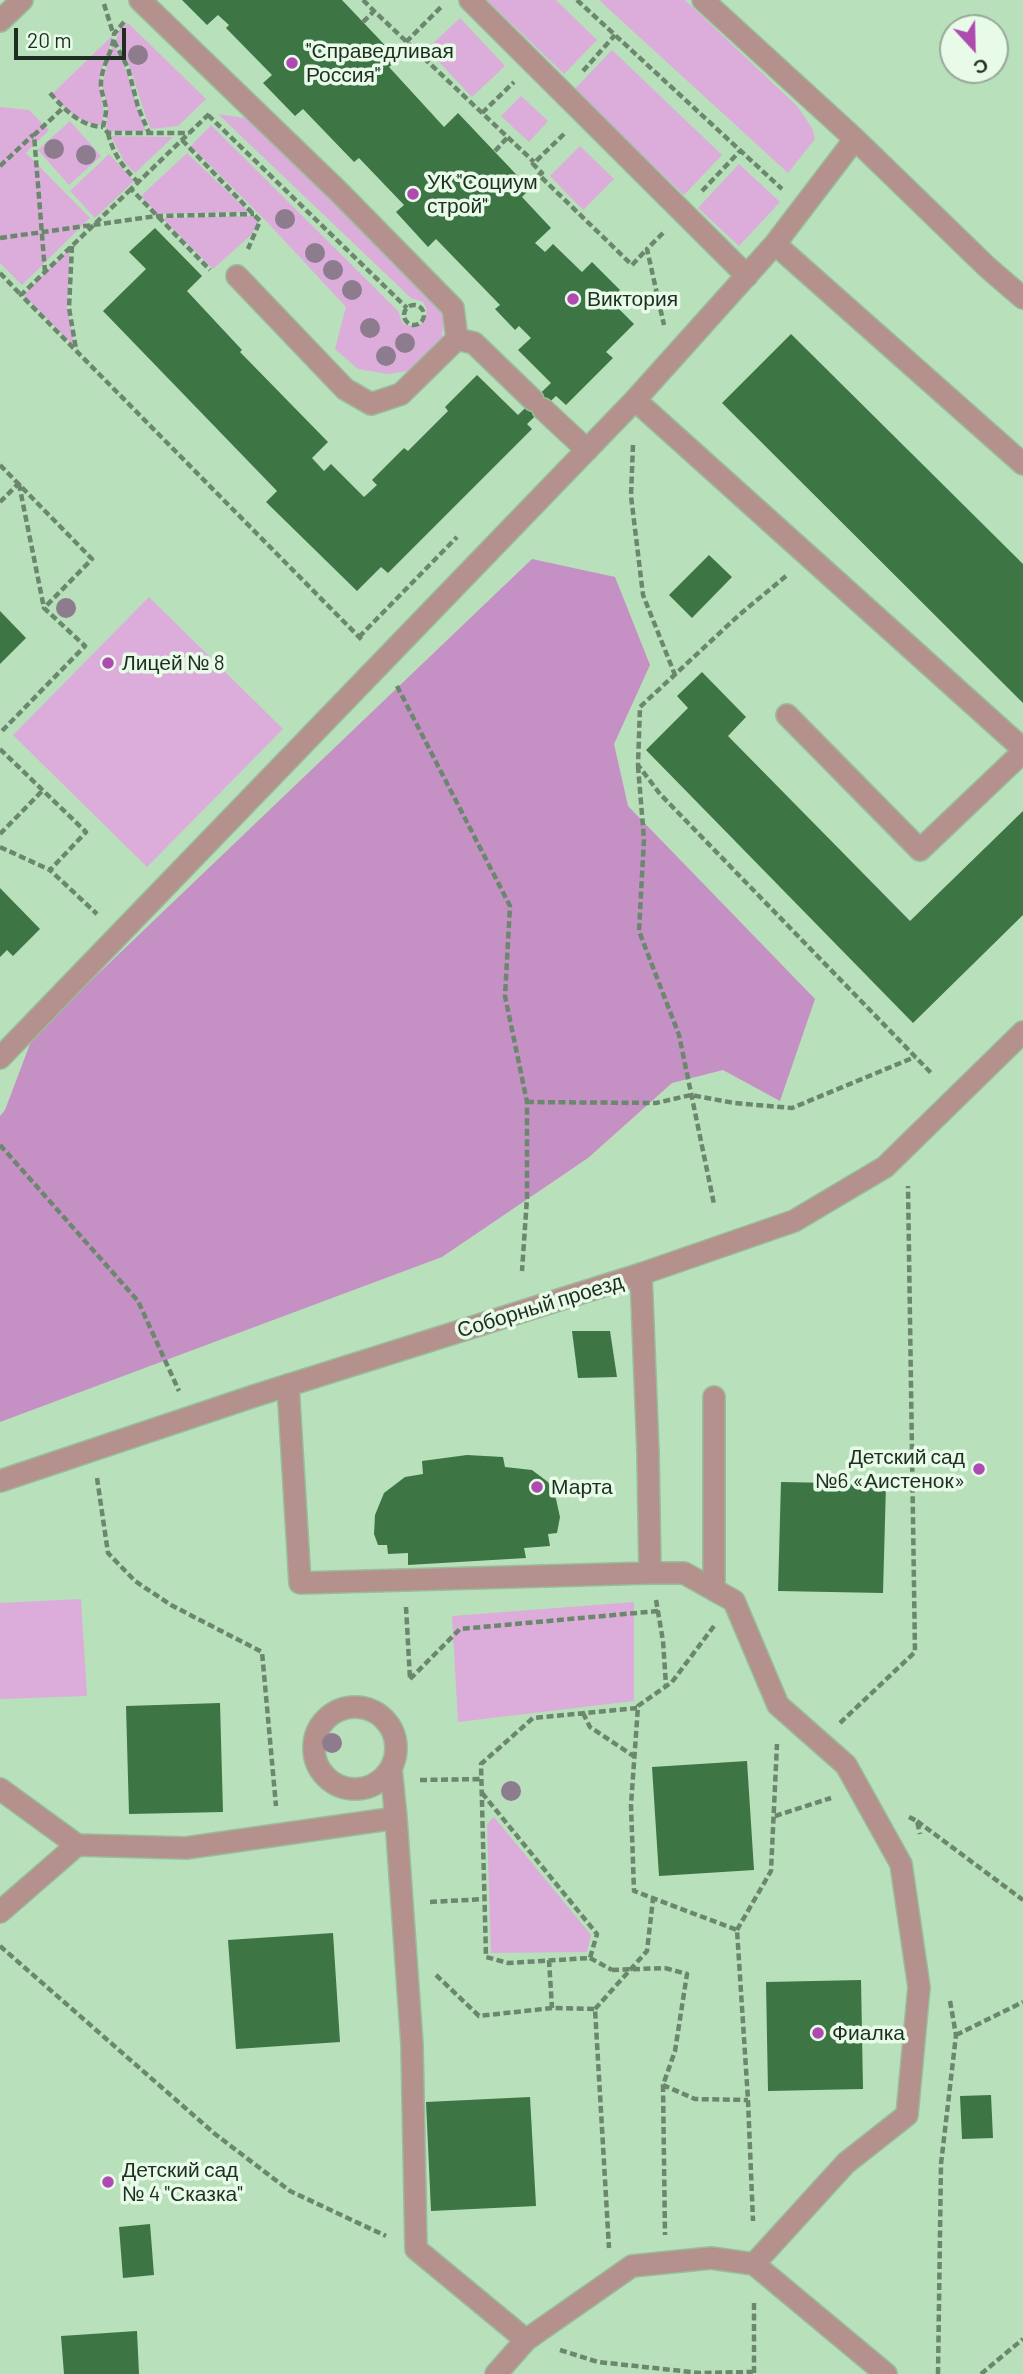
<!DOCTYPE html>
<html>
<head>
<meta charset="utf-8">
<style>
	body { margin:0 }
	#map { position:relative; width:1023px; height:2374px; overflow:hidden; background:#b8e0bb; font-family:Barlow,sans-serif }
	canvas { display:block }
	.north { position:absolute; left:939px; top:14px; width:70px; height:70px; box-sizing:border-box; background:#e7fbe8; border:2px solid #97a998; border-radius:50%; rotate:158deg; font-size:19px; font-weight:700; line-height:28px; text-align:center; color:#1e2e20 }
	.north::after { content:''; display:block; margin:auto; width:24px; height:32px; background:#af4bb0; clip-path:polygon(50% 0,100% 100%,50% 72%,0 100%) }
	.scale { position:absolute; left:14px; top:28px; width:112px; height:32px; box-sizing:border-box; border:4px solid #1e2e20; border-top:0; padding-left:9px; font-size:21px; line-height:24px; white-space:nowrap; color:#1e2e20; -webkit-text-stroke:5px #e7fbe8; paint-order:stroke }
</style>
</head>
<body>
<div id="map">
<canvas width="1023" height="2374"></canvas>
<div class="north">С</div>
<div class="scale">20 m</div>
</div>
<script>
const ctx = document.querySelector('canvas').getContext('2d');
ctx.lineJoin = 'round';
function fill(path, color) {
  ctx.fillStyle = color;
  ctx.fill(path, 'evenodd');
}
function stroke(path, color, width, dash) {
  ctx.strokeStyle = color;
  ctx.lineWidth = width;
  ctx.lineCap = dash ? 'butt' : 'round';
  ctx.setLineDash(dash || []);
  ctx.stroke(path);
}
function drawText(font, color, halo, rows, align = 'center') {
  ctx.font = font + ' Barlow,sans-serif';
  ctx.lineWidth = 7;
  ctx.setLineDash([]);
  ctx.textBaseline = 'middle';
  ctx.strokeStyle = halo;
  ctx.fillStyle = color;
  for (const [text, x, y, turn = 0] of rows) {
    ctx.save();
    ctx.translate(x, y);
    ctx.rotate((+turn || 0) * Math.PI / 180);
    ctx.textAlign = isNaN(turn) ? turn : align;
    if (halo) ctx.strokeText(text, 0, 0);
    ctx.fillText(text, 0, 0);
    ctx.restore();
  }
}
fill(new Path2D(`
	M 487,0 L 556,0 L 597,40 L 564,74 Z
	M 599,0 L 685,0 L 797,106 L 812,128 L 815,139 L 788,173 Z
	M 460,18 L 505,66 L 472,97 L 427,49 Z
	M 128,23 L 206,99 L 178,126 L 151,129 C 138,99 134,68 116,40 L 119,30 Z
	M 113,35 C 110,51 100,67 100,85 C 100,101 106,106 102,125 C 81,125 65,109 52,94 Z
	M 113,44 C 130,71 134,102 146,131 L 108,131 L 106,127 L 108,110 L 102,86 Z
	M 612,50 L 722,155 L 684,195 L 574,90 Z
	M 521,96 L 548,121 L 529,142 L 501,116 Z
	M 0,107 L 29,110 L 49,130 L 26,153 L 90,218 L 22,285 L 0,263 Z
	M 218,114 L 252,119 L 442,304 L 444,315 L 442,339 L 408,371 L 388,374 L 358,369 L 335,349 L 346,307 L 267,222 L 191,146 L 211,125 L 398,311 L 403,324 L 415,327 L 424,322 L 427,311 L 423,302 L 411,298 Z
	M 70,121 L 101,156 L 69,185 L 38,150 Z
	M 111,136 L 173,137 L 135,173 L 125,163 Z
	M 580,146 L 614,179 L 583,210 L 550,176 Z
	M 187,153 L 249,212 L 158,214 L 141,196 Z
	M 109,154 L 134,181 L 95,218 L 70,191 Z
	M 739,164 L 780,202 L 739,246 L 698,208 Z
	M 252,216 L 258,222 L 251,235 L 213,269 L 162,218 Z
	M 70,248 L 67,308 L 75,347 L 24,295 Z
	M 149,597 L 283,729 L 147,867 L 13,735 Z
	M 81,1599 L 87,1696 L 0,1699 L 0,1603 Z
	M 634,1602 L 634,1701 L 458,1722 L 452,1616 Z
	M 494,1817 L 591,1935 L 587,1952 L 491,1953 L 487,1824 Z`), '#dcadda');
fill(new Path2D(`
	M 532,559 L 615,577 L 650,665 L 614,744 L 628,806 L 815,999 L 780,1101 L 723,1070 L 672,1083 L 588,1158 L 442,1257 L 0,1422 L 0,1116 L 5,1110 L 33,1036 Z`), '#c590c4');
fill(new Path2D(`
	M 182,0 L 342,0 L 398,59 L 389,67 L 444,127 L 458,113 L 530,189 L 522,197 L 551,228 L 535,243 L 545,252 L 553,244 L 582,272 L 592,262 L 620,290 L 610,300 L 634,324 L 606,352 L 613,358 L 566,405 L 556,396 L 527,424 L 532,429 L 388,573 L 381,567 L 357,591 L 266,502 L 277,491 L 103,311 L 146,269 L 129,252 L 155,228 L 202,276 L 187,291 L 242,350 L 240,352 L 328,442 L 312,458 L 324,471 L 331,464 L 364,497 L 377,485 L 372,480 L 404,448 L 408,451 L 448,411 L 445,407 L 477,375 L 518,415 L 551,383 L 518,350 L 531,338 L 519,326 L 515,330 L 495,309 L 500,305 L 436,239 L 428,247 L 396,212 L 404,205 L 359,158 L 354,162 L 303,109 L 295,116 L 263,83 L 272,75 L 226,28 L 229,25 L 218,15 L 207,25 Z
	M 791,334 L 1023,564 L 1023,703 L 722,403 Z
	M 709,555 L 732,577 L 692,618 L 669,595 Z
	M 0,611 L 26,638 L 0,664 Z
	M 702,672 L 746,717 L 728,736 L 910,921 L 1023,811 L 1023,915 L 913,1023 L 646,750 L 688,708 L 677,696 Z
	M 0,888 L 40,929 L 13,956 L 7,950 L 0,957 Z
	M 572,1331 L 610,1331 L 617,1377 L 578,1378 Z
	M 467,1455 L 503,1457 L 505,1467 L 532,1470 L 548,1482 L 556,1499 L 560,1517 L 557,1533 L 548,1534 L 550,1546 L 524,1548 L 526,1558 L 408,1565 L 408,1553 L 388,1554 L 387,1545 L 378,1545 L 374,1534 L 375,1515 L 384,1493 L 405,1477 L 423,1474 L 422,1461 Z
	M 781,1482 L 886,1484 L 883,1593 L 778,1591 Z
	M 220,1703 L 223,1812 L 129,1814 L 126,1706 Z
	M 747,1761 L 754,1870 L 659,1876 L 652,1767 Z
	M 333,1933 L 340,2042 L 236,2049 L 228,1940 Z
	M 861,1980 L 863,2089 L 768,2091 L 766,1982 Z
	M 991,2095 L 993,2138 L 962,2139 L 960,2096 Z
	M 530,2097 L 536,2206 L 431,2211 L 426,2102 Z
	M 150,2224 L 154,2275 L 123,2278 L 119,2227 Z
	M 137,2331 L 139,2374 L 64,2374 L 61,2336 Z`), '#3d7545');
const lane = new Path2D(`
	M 140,0 L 339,192 L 453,308 L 457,339 L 474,343 L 533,400
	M 470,0 L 747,276
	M 703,0 L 855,139 L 987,267 L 1023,298
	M 0,21 L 22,0
	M 775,244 L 1023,464
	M 237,276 L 345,389 L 371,404 L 401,394 L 457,339
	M 635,400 L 1023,749
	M 543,409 L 587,450
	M 787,715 L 920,850 L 1023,752
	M 0,1058 L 635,400 L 775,244 L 855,139
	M 288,1385 L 300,1583 L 650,1573 L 648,1453 L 641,1274
	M 650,1573 L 684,1573 L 734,1601 L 778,1705 L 846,1765 L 901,1864 L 919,1987 L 907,2115 L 846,2163 L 754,2264
	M 714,1590 L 714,1397
	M314 1748a41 41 0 1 1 82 0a41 41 0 1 1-82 0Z
	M 391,1768 L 396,1818
	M 0,1789 L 77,1845 L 186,1848 L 396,1818 L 412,2045 L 416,2249 L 526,2340
	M 0,1912 L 77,1845
	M 496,2374 L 526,2340 L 632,2266 L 711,2258 L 754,2264 L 886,2374`);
const street = new Path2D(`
	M 0,1481 L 254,1396 L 641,1274 L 794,1221 L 885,1167 L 1023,1032`);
stroke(lane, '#99bc9c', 24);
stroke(street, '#99bc9c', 24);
stroke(new Path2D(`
	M 363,0 L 374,11
	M 577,0 L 782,189
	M 104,4 L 113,33
	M 124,22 L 114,34 C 114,49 102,65 101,82 C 100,92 106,101 106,110 C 106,115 104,122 103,127 L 108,133 L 189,133
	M 363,22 L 374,11 L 534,162
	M 114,41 L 128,68 L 138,107 L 149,133
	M 406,42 L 443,5
	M 583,71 L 615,35
	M 50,93 C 65,110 80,126 103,127
	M 482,113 L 514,82
	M 209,114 L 131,189 L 210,270
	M 208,115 L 407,308
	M 108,133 C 112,152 124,169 138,182
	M 564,134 L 533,164 L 542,173 L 539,175 L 632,265 L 647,249
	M 182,140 L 260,221 L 248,249
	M 495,151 L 507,138
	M 0,166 L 33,135
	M 131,189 L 21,295 L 362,640
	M 702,191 L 740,151
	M 663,233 L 647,249 L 664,325
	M 0,238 L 157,216 L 254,214
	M 72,246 L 69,308 L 76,349
	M 45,272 L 34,135 L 63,108
	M 0,273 L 21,295
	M404 315a10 10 0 1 1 20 0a10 10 0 1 1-20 0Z
	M 633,445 L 631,496 L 643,595 L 675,675
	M 0,465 L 92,559 L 44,608 L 85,646 L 0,733
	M 19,484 L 44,608
	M 0,502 L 19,483
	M 786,576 L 739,615 L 640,707 L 638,765 L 660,794 L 932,1074
	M 359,637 L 457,537
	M 397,686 L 510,906 L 505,996 L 527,1102 L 527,1198 L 522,1271
	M 0,749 L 86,832 L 50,870 L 97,914
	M 638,766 L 644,839 L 639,931 L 679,1035 L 714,1204
	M 0,834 L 43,790
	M 0,847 L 50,870
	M 527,1102 L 656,1103 L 691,1095 L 734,1103 L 792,1108 L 915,1057
	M 0,1145 L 138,1301 L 179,1391
	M 97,1478 L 108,1553 L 135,1581 L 171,1605 L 262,1652 L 276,1806
	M 656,1600 L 663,1641 L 666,1685
	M 406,1607 L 410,1679
	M 714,1626 L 672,1682 L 638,1706 L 631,1805 L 634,1891 L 737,1930 L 748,2100 L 753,2221
	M 410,1679 L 460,1629 L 658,1611
	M 583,1713 L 590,1727 L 635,1757
	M 840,1723 L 915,1652 L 908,1186
	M 420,1780 L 482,1779
	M 482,1793 L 597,1934 L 590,1958 L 508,1963 L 486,1957 L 481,1764 L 533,1718 L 638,1708
	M 775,1816 L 831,1798
	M 909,1817 L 917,1821 L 920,1834
	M 917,1821 L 1023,1900
	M 430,1902 L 485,1899
	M 737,1930 L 771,1871 L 777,1744
	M 0,1946 L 215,2134 L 290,2191 L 386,2236
	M 590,1958 L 612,1970
	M 549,1960 L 552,2008
	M 665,1968 L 687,1974 L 675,2051 L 663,2085 L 695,2099 L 748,2100
	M 436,1975 L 479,2016 L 552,2008 L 595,2009 L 609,2248
	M 595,2009 L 647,1951 L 653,1899
	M 956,2035 L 1023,2002
	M 663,2085 L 665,2235
	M 754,2303 L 754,2373
	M 560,2350 L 598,2362 L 700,2373 L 752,2372 L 755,2374
	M 938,2374 L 941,2164 L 956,2035 L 950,2001
	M 981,2374 L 1023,2339`), '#6b876d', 4.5, [7, 3.5]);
stroke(lane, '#b4918c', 21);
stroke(street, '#b4918c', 21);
stroke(new Path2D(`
	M 612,1970 L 665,1968`), '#6b876d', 4.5, [7, 3.5]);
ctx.fillStyle = '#8d7c8e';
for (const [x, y] of [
	[138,55],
	[54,149],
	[86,155],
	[285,219],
	[315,253],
	[333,270],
	[352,290],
	[370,328],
	[405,343],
	[386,356],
	[66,608],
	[332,1743],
	[511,1791]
]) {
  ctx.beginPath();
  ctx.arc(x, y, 10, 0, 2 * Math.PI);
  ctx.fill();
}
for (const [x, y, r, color] of [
	[292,63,7,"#af4bb0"],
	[413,194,7,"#af4bb0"],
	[573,299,7,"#af4bb0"],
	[108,663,7,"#af4bb0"],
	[979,1469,7,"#af4bb0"],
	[537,1487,7,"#af4bb0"],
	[818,2033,7,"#af4bb0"],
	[108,2182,7,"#af4bb0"]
]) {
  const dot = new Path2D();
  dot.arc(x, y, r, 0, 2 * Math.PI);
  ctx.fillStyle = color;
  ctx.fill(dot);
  stroke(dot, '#e7fbe8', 2.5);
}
drawText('21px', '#1e2e20', '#e7fbe8', [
	["\"Справедливая",306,51],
	["Россия\"",306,75],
	["УК \"Социум",427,182],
	["строй\"",427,206],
	["Виктория",587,299],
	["Лицей № 8",122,663],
	["Детский сад",965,1457,"right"],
	["№6 «Аистенок»",965,1481,"right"],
	["Марта",551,1487],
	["Фиалка",832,2033],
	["Детский сад",122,2170],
	["№ 4 \"Сказка\"",122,2194]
], 'left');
drawText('21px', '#1e2e20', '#e7fbe8', [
	["Соборный проезд",540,1306,-17]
]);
</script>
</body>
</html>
